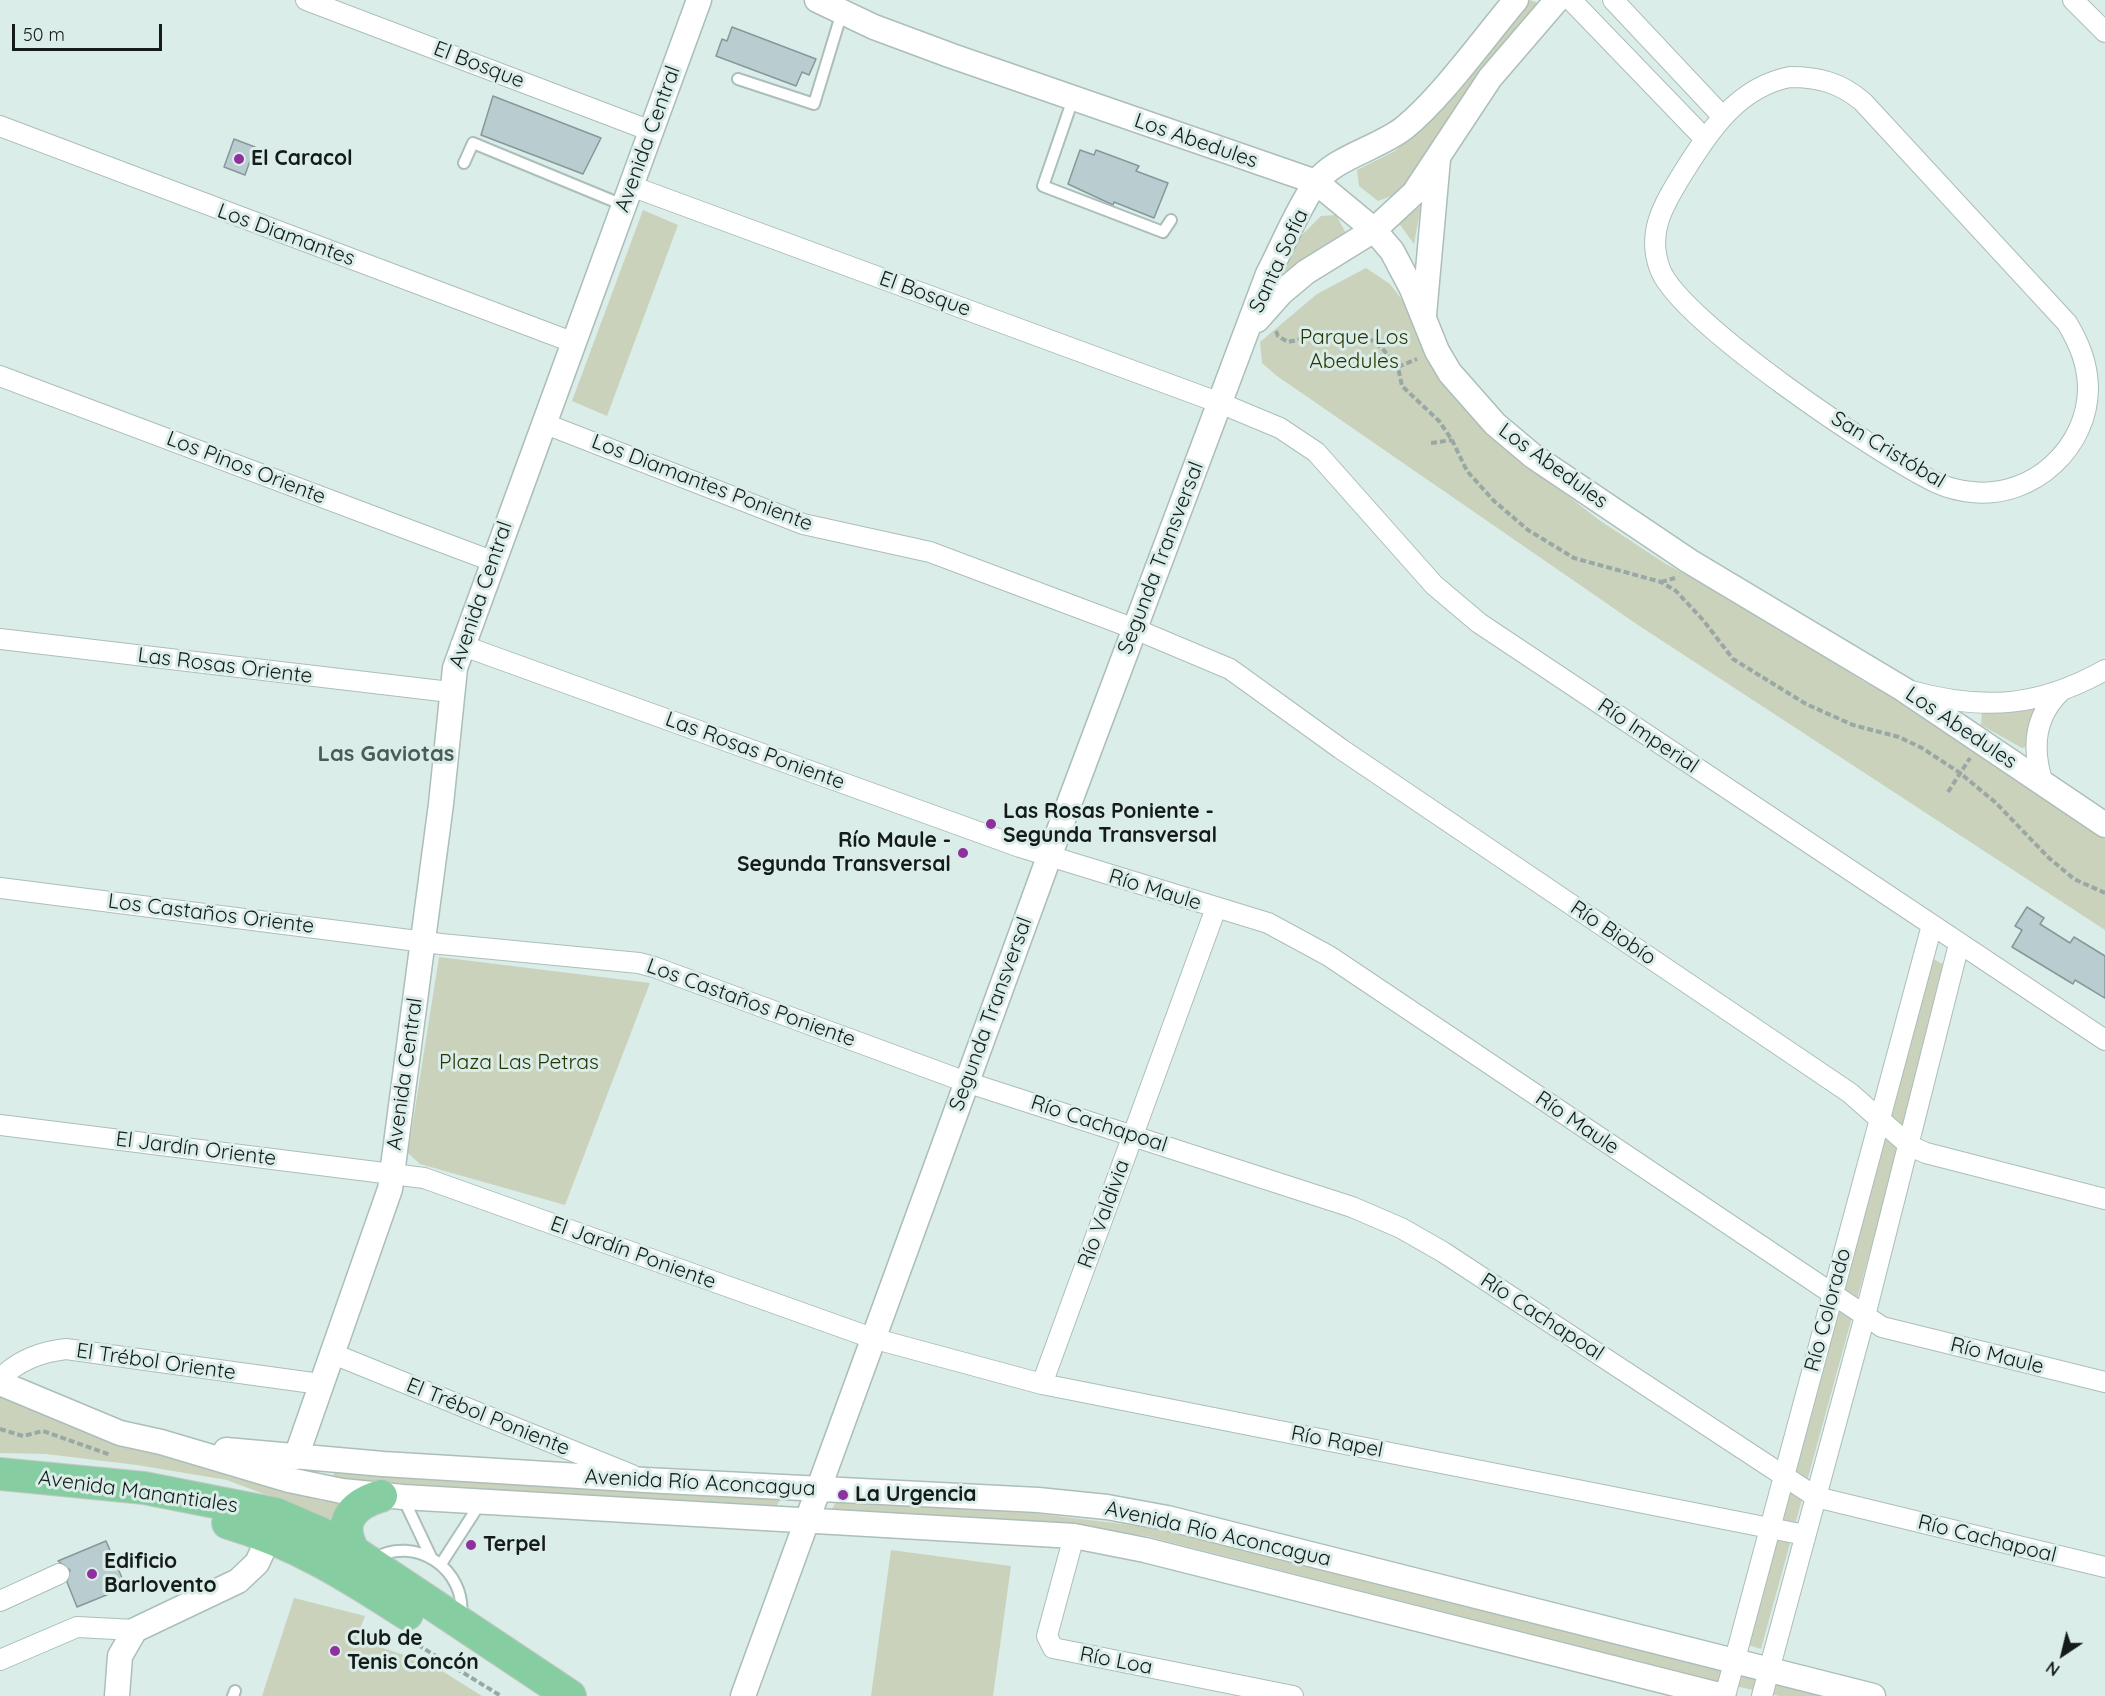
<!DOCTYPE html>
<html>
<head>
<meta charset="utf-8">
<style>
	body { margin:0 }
	#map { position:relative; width:2105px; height:1696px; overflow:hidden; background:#daede9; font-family:Quicksand,sans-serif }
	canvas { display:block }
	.north { position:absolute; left:2033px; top:1624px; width:60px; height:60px; -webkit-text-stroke:4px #daede9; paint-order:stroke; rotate:215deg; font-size:16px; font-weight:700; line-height:24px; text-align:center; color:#141b19 }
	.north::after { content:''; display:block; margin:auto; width:21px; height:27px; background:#141b19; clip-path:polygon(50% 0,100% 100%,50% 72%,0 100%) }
	.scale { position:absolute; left:12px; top:24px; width:150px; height:27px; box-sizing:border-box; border:3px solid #141b19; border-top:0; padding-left:8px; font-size:18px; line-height:21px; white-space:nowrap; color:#141b19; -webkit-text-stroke:4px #daede9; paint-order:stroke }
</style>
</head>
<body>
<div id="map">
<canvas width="2105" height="1696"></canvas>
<div class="north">N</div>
<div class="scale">50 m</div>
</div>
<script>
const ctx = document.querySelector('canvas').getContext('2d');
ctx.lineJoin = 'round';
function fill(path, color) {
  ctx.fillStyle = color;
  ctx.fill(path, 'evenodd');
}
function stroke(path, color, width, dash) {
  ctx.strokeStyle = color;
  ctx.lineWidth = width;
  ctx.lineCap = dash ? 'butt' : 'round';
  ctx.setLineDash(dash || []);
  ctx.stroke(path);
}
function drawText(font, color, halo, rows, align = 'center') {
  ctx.font = font + ' Quicksand,sans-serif';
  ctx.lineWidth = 6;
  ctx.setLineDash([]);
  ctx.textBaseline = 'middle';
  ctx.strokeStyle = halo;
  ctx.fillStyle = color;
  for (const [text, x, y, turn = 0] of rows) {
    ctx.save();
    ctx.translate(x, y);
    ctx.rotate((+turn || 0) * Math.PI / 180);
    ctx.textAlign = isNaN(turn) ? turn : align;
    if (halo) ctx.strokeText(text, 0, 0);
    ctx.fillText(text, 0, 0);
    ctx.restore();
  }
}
fill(new Path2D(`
	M 1530,0 L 1541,4 L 1474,81 L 1447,121 L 1423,166 L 1394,195 L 1378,201 L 1359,186 L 1357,170 L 1395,151 L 1430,119 Z
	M 1421,206 L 1414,244 L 1398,222 Z
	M 643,210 L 678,225 L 607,416 L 572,401 Z
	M 1336,215 L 1347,235 L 1285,272 L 1278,272 L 1294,243 L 1321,216 Z
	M 1366,268 L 1390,284 L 1526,463 L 1599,520 L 1666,564 L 1737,601 L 1863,681 L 1895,698 L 2105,839 L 2105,930 L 1638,625 L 1277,376 L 1262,363 L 1260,342 L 1317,294 Z
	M 2026,707 L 2038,709 L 2030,746 L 2022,748 L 1981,725 L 1982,711 Z
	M 439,957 L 650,983 L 565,1205 L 420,1164 L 408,1153 Z
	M 1932,958 L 1948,967 L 1761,1649 L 1745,1644 Z
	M 0,1396 L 282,1490 L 322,1501 L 345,1502 L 333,1528 L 290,1504 L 227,1480 L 137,1465 L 46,1454 L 0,1453 Z
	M 346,1468 L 781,1499 L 775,1508 L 375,1488 L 337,1478 L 333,1474 Z
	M 837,1501 L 1032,1513 L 1156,1528 L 1824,1696 L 1779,1696 L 1731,1685 L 1146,1536 L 1069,1526 L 828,1515 Z
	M 891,1550 L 1011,1566 L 993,1696 L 871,1696 Z
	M 294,1598 L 365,1616 L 356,1639 L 431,1664 L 482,1696 L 262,1696 Z`), '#cad2bc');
const building = new Path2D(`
	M 732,27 L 816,59 L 809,75 L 802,72 L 796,86 L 716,56 L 722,39 L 727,41 Z
	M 493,96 L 601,138 L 583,174 L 481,135 Z
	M 234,139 L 255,147 L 245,175 L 224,167 Z
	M 1080,150 L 1094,155 L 1096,150 L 1139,166 L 1136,171 L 1168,183 L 1154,218 L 1114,202 L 1113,205 L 1068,184 Z
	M 2027,907 L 2044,918 L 2040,924 L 2070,943 L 2074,937 L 2105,956 L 2105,998 L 2075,980 L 2073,984 L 2012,947 L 2022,930 L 2015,926 Z
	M 106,1541 L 126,1587 L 77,1607 L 67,1582 L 70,1570 L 58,1561 Z`);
fill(building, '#b9cdd0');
stroke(building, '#86989b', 1.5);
const service = new Path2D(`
	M 738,79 L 814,104 L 842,12
	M 1073,99 L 1043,186 L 1163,232 L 1171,220
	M 464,163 L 473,143 L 623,205
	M 403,1498 L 431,1557
	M 373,1559 C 415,1534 467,1569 461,1617
	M 441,1564 L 481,1502
	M 233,1696 L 235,1691`);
const minor = new Path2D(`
	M 306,0 L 651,131
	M 1571,0 L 1704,138
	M 1613,0 L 1723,117
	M 2073,0 L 2105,32
	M 1790,77 C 1819,77 1841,83 1863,102 L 2067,323 C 2079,343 2087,362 2088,386 C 2089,447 2033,499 1972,492 C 1961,491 1948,488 1937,483 C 1882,457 1679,321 1660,269 C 1646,232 1664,204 1683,173 C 1709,131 1738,87 1790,77 Z
	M 0,126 L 572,342
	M 631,186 L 1220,403 L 1280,428 L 1316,452 L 1434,585 L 1479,623 L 2105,1040
	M 0,376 L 492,561
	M 543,423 L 803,524 L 930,552 L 1135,629 L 1230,669 L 1341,749 L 1850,1093 L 1910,1146 L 1926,1153 L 2105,1199
	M 0,639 L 450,692
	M 461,645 L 1020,847 L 1268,923 L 1329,956 L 1882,1327 L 2105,1382
	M 1911,691 C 1984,711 2039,707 2105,670
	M 2043,783 C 2032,750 2033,718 2060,692
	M 0,888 L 441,944 L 639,963 L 654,967 L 966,1082 L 1352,1207 L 1401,1228 L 1443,1252 L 1816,1497 L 2105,1567
	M 0,1125 L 424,1178 L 872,1338 L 1042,1384 L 1805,1535
	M 331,1353 L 632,1475
	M 0,1379 C 18,1360 40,1352 66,1349 L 320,1384
	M 1042,1384 L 1216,908
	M 1074,1536 L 1047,1636 L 1053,1648 L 1293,1696
	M 0,1601 L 59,1574
	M 0,1660 L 77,1627 L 135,1630
	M 1725,1696 L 1932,925
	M 1762,1696 L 1865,1316 L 1959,944`);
const tertiary = new Path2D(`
	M 817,0 L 874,27 L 952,56 L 1316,182 L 1374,230 L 1392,251 L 1412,289 L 1437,351 L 1450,373 L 1495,424 L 1533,456 L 1689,561 L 1903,689 L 2105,825
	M 1424,315 L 1438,159
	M 1257,320 L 1281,293 L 1306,272 L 1374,230 L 1414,193 L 1490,78 L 1557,0
	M 0,1383 L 120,1433 L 161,1442 L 289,1480 L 342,1491 L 403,1497 L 1074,1536 L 1145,1550 L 1723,1696
	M 226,1450 L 383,1464 L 645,1480 L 1038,1500 L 1107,1507 L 1167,1518 L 1873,1696
	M 296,1457 L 390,1189 L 441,804 L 455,668 L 699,0
	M 117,1696 L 120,1656 L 135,1630 L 238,1581 L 257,1563 L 270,1535
	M 743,1696 L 1049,857 L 1268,274 C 1283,245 1297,210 1315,184 C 1332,158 1379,148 1404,128 C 1442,97 1483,39 1516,0`);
const primary = new Path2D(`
	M 0,1474 L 144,1488 L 276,1514 L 320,1533 L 354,1552 L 570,1696
	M 228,1523 C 296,1543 348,1576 407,1614
	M 354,1552 C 337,1523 351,1505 381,1496`);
stroke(service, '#abbeba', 14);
stroke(minor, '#abbeba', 22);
stroke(tertiary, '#abbeba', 27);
stroke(primary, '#c7c8c8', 34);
stroke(new Path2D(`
	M 1276,331 L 1278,336 L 1288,342 L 1327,333 L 1365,336 L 1382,348 L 1398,367 L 1402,386 L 1439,421 L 1452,440 L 1467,471 L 1494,501 L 1528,530 L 1574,558 L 1661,582 L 1676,591 L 1703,620 L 1733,659 L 1806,704 L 1853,725 L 1899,737 L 1922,748 L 1960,773 L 1995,802 L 2049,858 L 2074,879 L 2105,893
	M 1398,367 L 1417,359
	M 1431,443 L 1452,440
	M 1661,582 L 1675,578
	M 1948,792 L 1970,758
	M 0,1429 L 23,1436 L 43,1431 L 111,1455
	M 410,1640 L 501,1696`), '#99a8a5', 4, [6, 3]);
stroke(service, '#fff', 10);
stroke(minor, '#fff', 20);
stroke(tertiary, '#fff', 24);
stroke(primary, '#86cea1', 32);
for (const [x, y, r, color] of [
	[239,159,6,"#8e319c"],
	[991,824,6,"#8e319c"],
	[963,853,6,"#8e319c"],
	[843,1495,6,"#8e319c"],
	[471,1545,6,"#8e319c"],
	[92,1574,6,"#8e319c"],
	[335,1651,6,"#8e319c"]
]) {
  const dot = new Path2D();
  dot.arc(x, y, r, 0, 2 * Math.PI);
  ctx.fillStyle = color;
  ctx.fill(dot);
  stroke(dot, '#daede9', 2);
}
drawText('21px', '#141b19', '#daede9', [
	["El Bosque",479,65,21],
	["Avenida Central",648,139,-70],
	["Los Abedules",1196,141,19],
	["Los Diamantes",286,235,20],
	["Santa Sofía",1279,261,-65],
	["El Bosque",925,294,20],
	["San Cristóbal",1888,450,31],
	["Los Abedules",1553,466,36],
	["Los Pinos Oriente",246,468,21],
	["Los Diamantes Poniente",702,483,21],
	["Segunda Transversal",1161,558,-69],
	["Avenida Central",481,595,-71],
	["Las Rosas Oriente",225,666,7],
	["Los Abedules",1961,728,34],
	["Río Imperial",1648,736,34],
	["Las Rosas Poniente",755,751,20],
	["Río Maule",1155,890,17],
	["Los Castaños Oriente",211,914,7],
	["Río Biobío",1613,933,34],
	["Los Castaños Poniente",751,1003,20],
	["Segunda Transversal",991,1014,-70],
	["Avenida Central",405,1074,-82],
	["Río Maule",1577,1123,34],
	["Río Cachapoal",1099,1124,18],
	["El Jardín Oriente",196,1149,7],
	["Río Valdivia",1104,1214,-70],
	["El Jardín Poniente",633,1253,20],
	["Río Colorado",1828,1310,-75],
	["Río Cachapoal",1542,1317,33],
	["Río Maule",1997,1356,14],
	["El Trébol Oriente",156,1362,8],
	["El Trébol Poniente",488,1417,22],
	["Río Rapel",1337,1442,11],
	["Avenida Río Aconcagua",700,1483,3],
	["Avenida Manantiales",138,1492,8],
	["Avenida Río Aconcagua",1218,1534,13],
	["Río Cachapoal",1987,1539,14],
	["Río Loa",1116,1661,11]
]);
drawText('bold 21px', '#141b19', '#daede9', [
	["El Caracol",251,159],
	["Las Rosas Poniente -",1003,812],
	["Segunda Transversal",1003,836],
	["Río Maule -",951,841,"right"],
	["Segunda Transversal",951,865,"right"],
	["La Urgencia",855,1495],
	["Terpel",483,1545],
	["Edificio",104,1562],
	["Barlovento",104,1586],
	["Club de",347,1639],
	["Tenis Concón",347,1663]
], 'left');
drawText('21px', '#283401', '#daede9', [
	["Parque Los",1354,338],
	["Abedules",1354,362],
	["Plaza Las Petras",519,1063]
]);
drawText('bold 22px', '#4b5c58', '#daede9', [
	["Las Gaviotas",386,754]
]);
</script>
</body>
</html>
